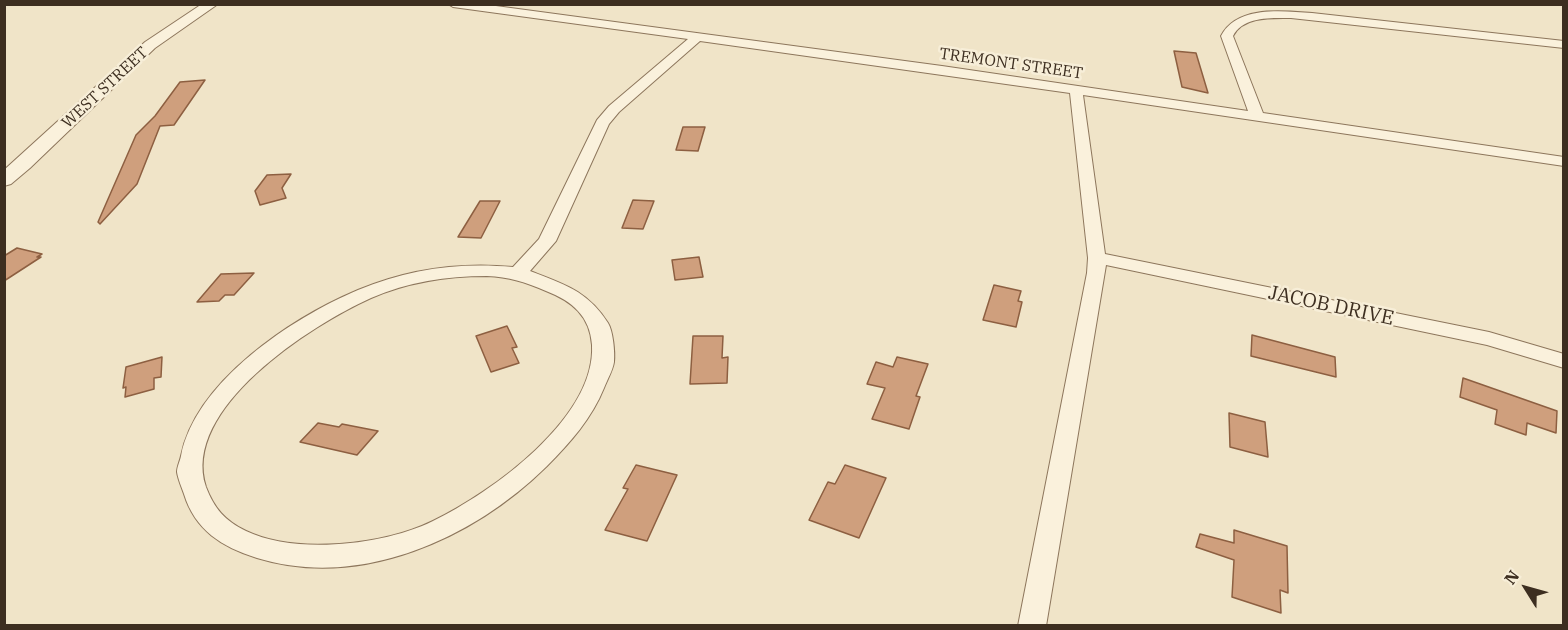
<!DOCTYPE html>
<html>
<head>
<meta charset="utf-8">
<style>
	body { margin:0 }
	#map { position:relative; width:1568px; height:630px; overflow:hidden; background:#f0e4c8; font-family:"IBM Plex Serif",serif }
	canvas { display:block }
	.frame { position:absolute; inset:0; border:6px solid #3d2e20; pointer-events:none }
	.north { position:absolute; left:1496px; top:558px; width:60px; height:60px; -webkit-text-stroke:4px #f7eed8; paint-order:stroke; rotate:307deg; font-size:16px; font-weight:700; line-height:24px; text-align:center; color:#3d2e20 }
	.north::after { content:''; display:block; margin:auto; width:21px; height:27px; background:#3d2e20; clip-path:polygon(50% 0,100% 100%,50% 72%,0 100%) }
</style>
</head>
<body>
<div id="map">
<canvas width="1568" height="630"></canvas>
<div class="frame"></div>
<div class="north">N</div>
</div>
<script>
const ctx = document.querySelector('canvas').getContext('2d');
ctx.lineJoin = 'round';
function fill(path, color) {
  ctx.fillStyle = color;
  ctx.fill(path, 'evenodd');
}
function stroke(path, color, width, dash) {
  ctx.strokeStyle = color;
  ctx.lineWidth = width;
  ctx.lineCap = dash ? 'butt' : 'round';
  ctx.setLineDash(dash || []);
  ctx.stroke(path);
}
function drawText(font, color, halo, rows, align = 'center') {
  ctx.font = font + ' "IBM Plex Serif",serif';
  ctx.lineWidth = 5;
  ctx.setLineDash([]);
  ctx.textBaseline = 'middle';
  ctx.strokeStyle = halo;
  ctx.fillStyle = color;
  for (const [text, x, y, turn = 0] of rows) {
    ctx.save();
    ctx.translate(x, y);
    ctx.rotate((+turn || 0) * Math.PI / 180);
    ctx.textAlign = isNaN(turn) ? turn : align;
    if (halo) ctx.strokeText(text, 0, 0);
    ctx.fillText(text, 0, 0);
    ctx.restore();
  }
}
const building = new Path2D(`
	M 1174,51 L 1196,53 L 1208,93 L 1182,87 Z
	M 205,80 L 174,125 L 160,126 L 137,184 L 100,224 L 98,222 L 136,135 L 155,116 L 180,82 Z
	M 683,127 L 705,127 L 698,151 L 676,150 Z
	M 291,174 L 282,188 L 286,198 L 260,205 L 255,191 L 267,175 Z
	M 633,200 L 654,201 L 643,229 L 622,228 Z
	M 480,201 L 500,201 L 481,238 L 458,237 Z
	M 17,248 L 42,254 L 37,257 L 41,257 L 4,281 L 4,256 Z
	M 699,257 L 703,277 L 675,280 L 672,260 Z
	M 254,273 L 234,295 L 225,295 L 219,301 L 197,302 L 221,274 Z
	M 994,285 L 1021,291 L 1018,301 L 1022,302 L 1016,327 L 983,320 Z
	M 507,326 L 517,347 L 512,348 L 519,363 L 491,372 L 476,336 Z
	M 1252,335 L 1335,357 L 1336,377 L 1251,356 Z
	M 693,336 L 723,336 L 722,358 L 728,357 L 727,383 L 690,384 Z
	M 162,357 L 161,377 L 154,378 L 154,389 L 125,397 L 126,387 L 123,388 L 126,367 Z
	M 897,357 L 928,364 L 916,396 L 920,397 L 909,429 L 872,419 L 885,388 L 867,384 L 876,362 L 893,367 Z
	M 1463,378 L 1557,411 L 1556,433 L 1527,423 L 1526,435 L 1495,424 L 1497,410 L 1460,397 Z
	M 1229,413 L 1265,422 L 1268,457 L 1230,447 Z
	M 318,423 L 339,427 L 342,424 L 378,431 L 357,455 L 300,442 Z
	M 636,465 L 677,475 L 647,541 L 605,530 L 628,489 L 623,488 Z
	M 845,465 L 886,478 L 859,538 L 809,520 L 828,482 L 835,484 Z
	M 1234,530 L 1287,546 L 1288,593 L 1280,590 L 1281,613 L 1232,597 L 1234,560 L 1196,547 L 1200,534 L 1234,543 Z`);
fill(building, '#cf9f7d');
stroke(building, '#8d5f41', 1.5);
const minor = new Path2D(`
	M 448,4 L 481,4 L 942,66 L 1248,111 L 1221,36 C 1237,5 1282,11 1312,13 L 1564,41 L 1564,48 L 1291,18 C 1272,18 1243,16 1233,36 L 1263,113 L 1564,157 L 1564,166 L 1083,95 L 1105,254 L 1489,332 L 1564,354 L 1564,368 L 1487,345 L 1106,265 L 1046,626 L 1018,626 L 1087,273 L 1088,258 L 1070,93 L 700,41 L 619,112 L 609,124 L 556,241 L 530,271 C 563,284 587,290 608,323 C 613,331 615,352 614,362 C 613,370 607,380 604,388 C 592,418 570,443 547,466 C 474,538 361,590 257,558 C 222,547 195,530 184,494 C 182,488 178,479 177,472 C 177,467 180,461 181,456 C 196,381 292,318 358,290 C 408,269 459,262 513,267 L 539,239 L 597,120 L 609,106 L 688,39 L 453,7 ZM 487,276 C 509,277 525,282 546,291 C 572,301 590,316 592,345 C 596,418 491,493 433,521 C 384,545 296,555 246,531 C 225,521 214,508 206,487 C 180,409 311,325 371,298 C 408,282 446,276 487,276 Z`);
const tertiary = new Path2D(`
	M 202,4 L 218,4 L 155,48 L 30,168 L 11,184 L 4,186 L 4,170 L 145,42 Z`);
stroke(minor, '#8d765c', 2);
stroke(tertiary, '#8d765c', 2);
fill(minor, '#faf1dc');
fill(tertiary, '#faf1dc');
drawText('16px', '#3d2e20', '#f7eed8', [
	["TREMONT STREET",1011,64,8],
	["WEST STREET",105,88,-43]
]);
drawText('20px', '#3d2e20', '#f7eed8', [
	["JACOB DRIVE",1331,306,12]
]);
</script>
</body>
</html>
